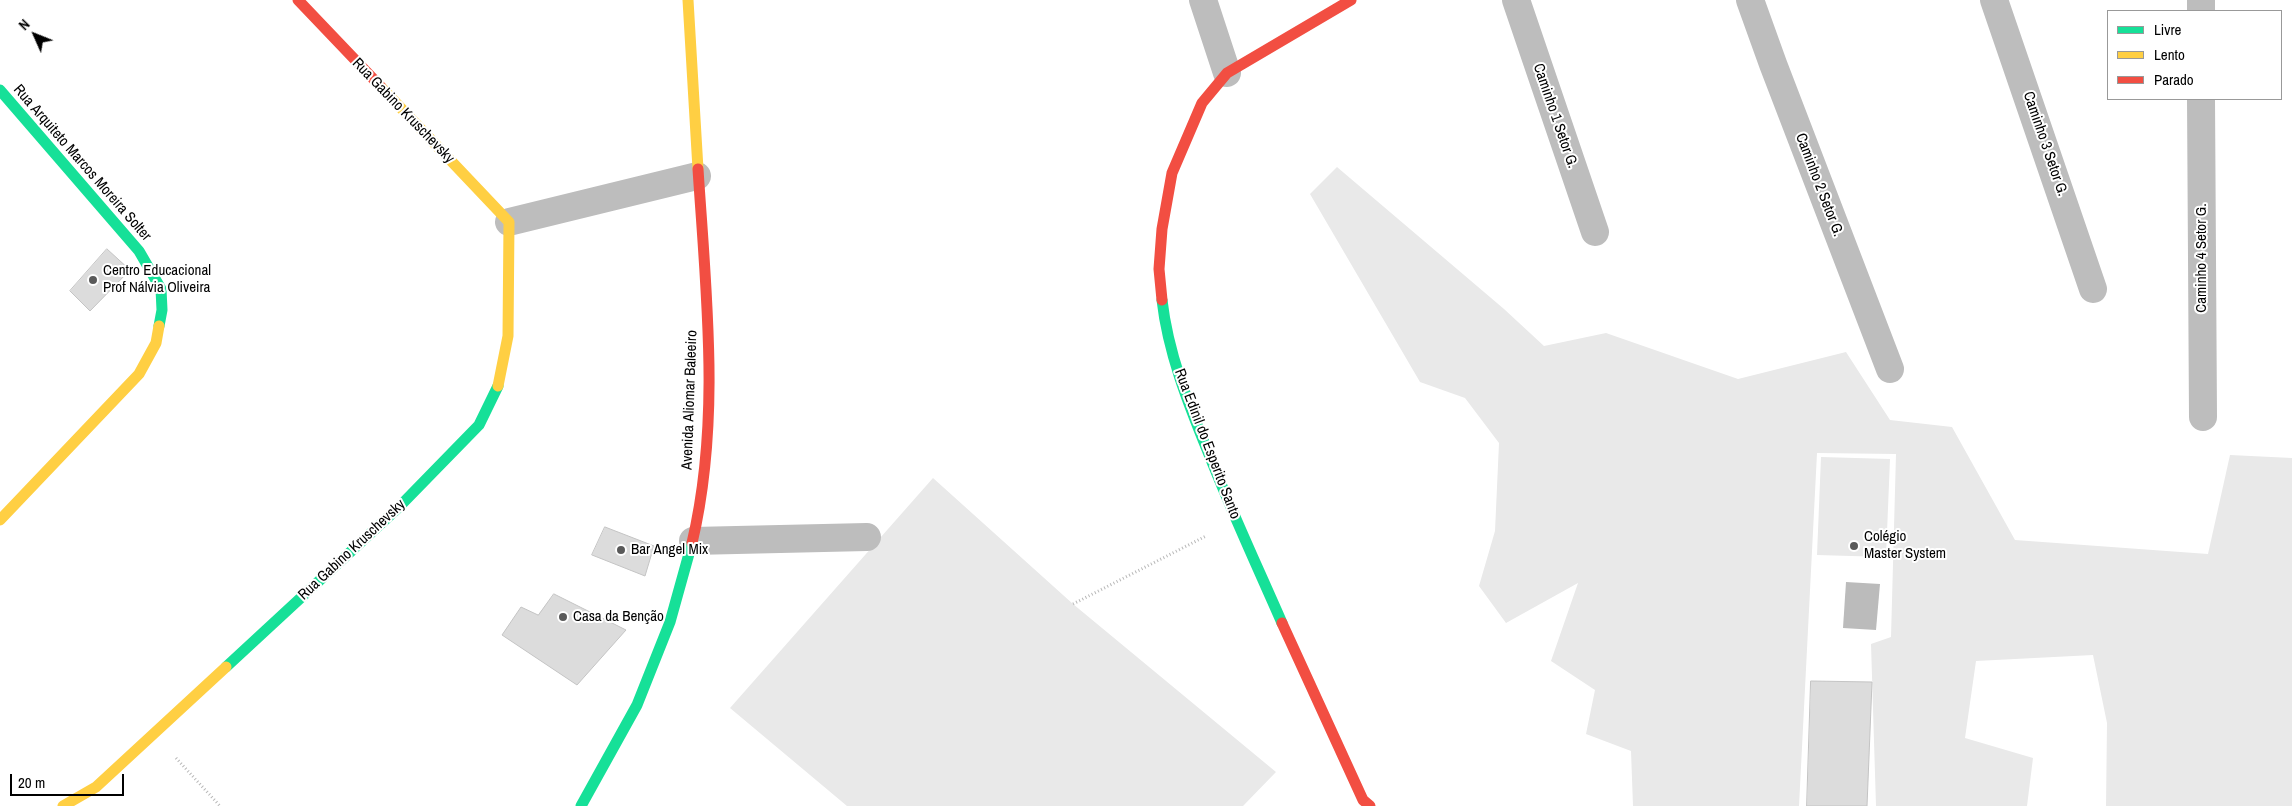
<!DOCTYPE html>
<html>
<head>
<meta charset="utf-8">
<style>
	body { margin:0 }
	#map { position:relative; width:2292px; height:806px; overflow:hidden; background:#fff; font-family:"Archivo Narrow",sans-serif }
	canvas { display:block }
	.legend { position:absolute; left:2107px; top:10px; width:175px; height:90px; box-sizing:border-box; background:#fff; border:1px solid #999; margin:0; padding:6px 9px; list-style:none; font-size:15px; color:#000 }
	.legend li { display:flex; align-items:center; gap:10px; height:25px }
	.legend b { width:25px; border:1px solid #999 }
	.north { position:absolute; left:10px; top:10px; width:50px; height:50px; -webkit-text-stroke:4px #fff; paint-order:stroke; rotate:314deg; font-size:14px; font-weight:700; line-height:20px; text-align:center; color:#000 }
	.north::after { content:''; display:block; margin:auto; width:18px; height:22px; background:#000; clip-path:polygon(50% 0,100% 100%,50% 72%,0 100%) }
	.scale { position:absolute; left:10px; top:774px; width:114px; height:22px; box-sizing:border-box; border:2px solid #000; border-top:0; padding-left:6px; font-size:15px; line-height:18px; white-space:nowrap; color:#000; -webkit-text-stroke:4px #fff; paint-order:stroke }
</style>
</head>
<body>
<div id="map">
<canvas width="2292" height="806"></canvas>
<ul class="legend">
<li><b style="height:6px;background:#16e098"></b>Livre</li>
<li><b style="height:6px;background:#ffcf43"></b>Lento</li>
<li><b style="height:6px;background:#f24e42"></b>Parado</li>
</ul>
<div class="north">N</div>
<div class="scale">20 m</div>
</div>
<script>
const ctx = document.querySelector('canvas').getContext('2d');
ctx.lineJoin = 'round';
function fill(path, color) {
  ctx.fillStyle = color;
  ctx.fill(path, 'evenodd');
}
function stroke(path, color, width, dash) {
  ctx.strokeStyle = color;
  ctx.lineWidth = width;
  ctx.lineCap = dash ? 'butt' : 'round';
  ctx.setLineDash(dash || []);
  ctx.stroke(path);
}
function drawText(font, color, halo, rows, align = 'center') {
  ctx.font = font + ' "Archivo Narrow",sans-serif';
  ctx.lineWidth = 4;
  ctx.setLineDash([]);
  ctx.textBaseline = 'middle';
  ctx.strokeStyle = halo;
  ctx.fillStyle = color;
  for (const [text, x, y, turn = 0] of rows) {
    ctx.save();
    ctx.translate(x, y);
    ctx.rotate((+turn || 0) * Math.PI / 180);
    ctx.textAlign = isNaN(turn) ? turn : align;
    if (halo) ctx.strokeText(text, 0, 0);
    ctx.fillText(text, 0, 0);
    ctx.restore();
  }
}
fill(new Path2D(`
	M 1337,167 L 1504,309 L 1544,346 L 1606,333 L 1738,379 L 1846,352 L 1890,420 L 1952,427 L 2015,540 L 2208,554 L 2230,455 L 2292,458 L 2292,806 L 2106,806 L 2107,723 L 2093,655 L 1976,661 L 1965,738 L 2033,758 L 2027,806 L 1876,806 L 1871,644 L 1891,637 L 1896,454 L 1817,453 L 1799,806 L 1633,806 L 1631,751 L 1586,734 L 1595,690 L 1551,661 L 1578,583 L 1506,623 L 1479,586 L 1495,531 L 1499,443 L 1465,398 L 1420,382 L 1310,194 Z
	M 1821,457 L 1890,459 L 1886,557 L 1817,555 Z
	M 933,478 L 1073,604 L 1276,772 L 1243,806 L 847,806 L 730,708 Z`), '#e9e9e9');
fill(new Path2D(`
	M 1846,582 L 1880,584 L 1876,630 L 1843,628 Z`), '#bbb');
const building = new Path2D(`
	M 107,249 L 130,270 L 90,311 L 70,291 Z
	M 605,527 L 654,546 L 645,576 L 592,555 Z
	M 554,594 L 626,630 L 577,685 L 502,635 L 521,607 L 538,615 Z
	M 1811,681 L 1872,682 L 1867,806 L 1807,806 Z`);
fill(building, '#dcdcdc');
stroke(building, '#c4c4c4', 1);
stroke(new Path2D(`
	M 1073,604 L 1206,536
	M 176,758 L 220,806`), '#b8b8b8', 3, [1, 2.5]);
stroke(new Path2D(`
	M 1203,0 L 1227,73
	M 1516,0 L 1595,232
	M 1750,0 L 1773,64 L 1890,369
	M 1994,0 L 2093,289
	M 2201,0 L 2201,11
	M 2201,99 L 2203,417
	M 509,222 L 697,176
	M 693,541 L 867,537`), '#bdbdbd', 28);
stroke(new Path2D(`
	M 0,90 L 139,251 L 161,289 L 162,310 L 159,326
	M 1162,300 C 1168,353 1188,403 1208,452 C 1231,510 1257,566 1282,623
	M 226,667 L 399,507 L 479,425 L 498,386
	M 581,806 L 637,705 L 670,622 L 692,543`), '#16e098', 11);
stroke(new Path2D(`
	M 688,0 L 698,169
	M 381,87 L 509,222 L 508,336 L 498,386
	M 0,520 L 139,374 L 156,343 L 159,326
	M 63,806 L 96,787 L 226,667`), '#ffcf43', 11);
stroke(new Path2D(`
	M 298,0 L 381,87
	M 1162,300 L 1159,269 L 1162,229 L 1172,173 L 1202,103 L 1227,73 L 1351,0
	M 692,543 C 721,421 706,293 698,169
	M 1282,623 L 1363,800 L 1370,806`), '#f24e42', 11);
for (const [x, y, r, color] of [
	[93,280,5,"#595959"],
	[1854,546,5,"#595959"],
	[621,550,5,"#595959"],
	[563,617,5,"#595959"]
]) {
  const dot = new Path2D();
  dot.arc(x, y, r, 0, 2 * Math.PI);
  ctx.fillStyle = color;
  ctx.fill(dot);
  stroke(dot, '#fff', 2);
}
drawText('15px', '#000', '#fff', [
	["Rua Gabino Kruschevsky",403,111,46],
	["Caminho 1 Setor G.",1555,116,71],
	["Caminho 3 Setor G.",2045,144,71],
	["Rua Arquiteto Marcos Moreira Solter",82,163,49],
	["Caminho 2 Setor G.",1819,185,69],
	["Caminho 4 Setor G.",2202,258,-90],
	["Avenida Aliomar Baleeiro",690,400,-88],
	["Rua Edinil do Esperito Santo",1207,444,69],
	["Rua Gabino Kruschevsky",352,550,-43]
]);
drawText('15px', '#000', '#fff', [
	["Centro Educacional",103,271],
	["Prof Nálvia Oliveira",103,288],
	["Colégio",1864,537],
	["Master System",1864,554],
	["Bar Angel Mix",631,550],
	["Casa da Benção",573,617]
], 'left');
</script>
</body>
</html>
